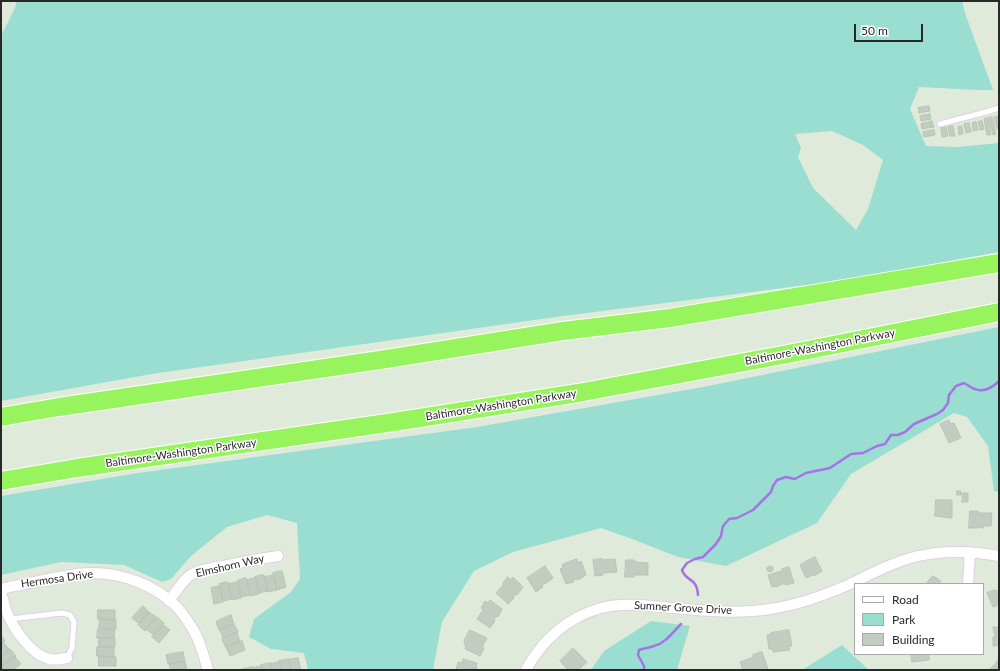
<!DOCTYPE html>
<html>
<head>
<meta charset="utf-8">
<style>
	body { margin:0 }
	#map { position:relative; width:1000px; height:671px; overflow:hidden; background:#dfeadb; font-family:Lato,sans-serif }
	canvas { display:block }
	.frame { position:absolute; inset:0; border:2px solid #282828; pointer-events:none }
	.legend { position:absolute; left:854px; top:583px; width:130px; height:72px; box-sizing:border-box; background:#fff; border:1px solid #a9a9a9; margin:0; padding:5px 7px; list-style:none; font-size:12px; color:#282828 }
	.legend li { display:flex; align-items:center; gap:8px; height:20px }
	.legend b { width:20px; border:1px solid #a9a9a9 }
	.scale { position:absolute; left:854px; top:24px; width:69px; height:18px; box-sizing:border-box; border:2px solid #282828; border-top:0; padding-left:5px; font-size:12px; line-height:14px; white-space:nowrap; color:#282828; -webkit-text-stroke:3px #fff; paint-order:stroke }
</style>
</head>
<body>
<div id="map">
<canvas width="1000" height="671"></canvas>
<div class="frame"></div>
<ul class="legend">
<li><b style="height:5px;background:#fff"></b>Road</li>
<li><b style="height:11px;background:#9aded2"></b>Park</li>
<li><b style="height:11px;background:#c2ccc0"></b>Building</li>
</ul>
<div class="scale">50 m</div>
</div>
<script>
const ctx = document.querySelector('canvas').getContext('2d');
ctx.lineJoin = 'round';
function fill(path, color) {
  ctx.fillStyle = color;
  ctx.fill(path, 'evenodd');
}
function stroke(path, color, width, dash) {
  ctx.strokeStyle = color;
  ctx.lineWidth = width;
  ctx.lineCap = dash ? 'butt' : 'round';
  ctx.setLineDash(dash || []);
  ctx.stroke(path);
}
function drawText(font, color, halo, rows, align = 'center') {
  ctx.font = font + ' Lato,sans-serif';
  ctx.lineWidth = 3;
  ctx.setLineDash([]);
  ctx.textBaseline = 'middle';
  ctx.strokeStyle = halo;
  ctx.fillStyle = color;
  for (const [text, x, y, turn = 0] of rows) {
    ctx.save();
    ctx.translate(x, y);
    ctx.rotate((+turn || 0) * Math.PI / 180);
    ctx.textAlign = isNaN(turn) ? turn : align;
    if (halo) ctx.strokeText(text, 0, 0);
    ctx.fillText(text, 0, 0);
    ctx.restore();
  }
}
fill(new Path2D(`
	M 17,1 L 962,1 L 966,16 L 993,90 L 977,90 L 919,87 L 910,109 L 926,146 L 957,147 L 999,143 L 999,252 L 846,280 L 563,316 L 152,374 L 1,401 L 1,36 L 15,8 ZM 832,131 L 863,145 L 883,160 L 868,209 L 856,230 L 813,188 L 798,157 L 801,148 L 795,134 Z
	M 999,327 L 999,492 L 994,491 L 988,446 L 967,417 L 954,413 L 851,474 L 817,523 L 726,566 L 678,557 L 632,539 L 601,528 L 513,552 L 474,571 L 442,622 L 433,670 L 308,670 L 304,653 L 271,649 L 249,637 L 254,619 L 291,592 L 300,579 L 297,523 L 267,515 L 227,527 L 191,556 L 171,579 L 162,582 L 124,565 L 61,562 L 1,575 L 1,496 L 138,473 L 477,427 L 703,387 Z
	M 651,621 L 690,626 L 677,670 L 591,670 L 604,651 Z
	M 842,645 L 869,670 L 802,670 Z`), '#9aded2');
stroke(new Path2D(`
	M 698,595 C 697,577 686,582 682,570 L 687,563 L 695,559 L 703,557 L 716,544 L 721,536 L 723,526 L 729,519 L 737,518 L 753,510 L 771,492 L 773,486 L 777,480 L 786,477 L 795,479 L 806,473 L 830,468 L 851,454 L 863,453 L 877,446 L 885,444 L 891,435 L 898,435 L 905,432 L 914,424 L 937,414 L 943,410 L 948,403 L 949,395 L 956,386 L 964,383 C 968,385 973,390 979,390 C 987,391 994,386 999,381
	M 644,670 L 644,666 L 638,655 L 639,650 C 644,648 649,648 654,646 C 666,643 673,632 681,624`), '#a673e7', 2.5);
const building = new Path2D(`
	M 929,106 L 930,111 L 919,113 L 918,108 Z
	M 930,114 L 931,119 L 921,121 L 920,116 Z
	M 999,116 L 999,129 L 997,129 L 994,117 Z
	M 992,117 L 996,134 L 993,135 L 989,118 Z
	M 988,118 L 991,135 L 987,135 L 984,119 Z
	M 932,121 L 934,127 L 922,129 L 921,124 Z
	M 982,121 L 984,129 L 980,130 L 978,122 Z
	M 976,122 L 978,130 L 973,131 L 972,123 Z
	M 969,123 L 971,132 L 966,133 L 964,124 Z
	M 953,126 L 955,136 L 950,136 L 948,127 Z
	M 962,126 L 963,134 L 959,135 L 958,127 Z
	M 946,127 L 948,136 L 942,137 L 941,128 Z
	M 934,130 L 935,135 L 924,137 L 923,132 Z
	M 949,420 L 951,424 L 954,423 L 961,438 L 949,443 L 940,424 Z
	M 957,491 L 961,491 L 961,495 L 957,495 Z
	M 963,493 L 968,493 L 968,502 L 962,502 Z
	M 936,500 L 952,500 L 952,518 L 935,516 Z
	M 970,511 L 978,511 L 978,513 L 992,513 L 991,526 L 983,526 L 983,528 L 978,527 L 978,528 L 969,528 Z
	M 815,557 L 822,571 L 814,576 L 813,575 L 806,578 L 800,565 Z
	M 577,559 L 578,563 L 581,561 L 586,575 L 578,580 L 577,579 L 573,580 L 574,582 L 566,584 L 560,569 L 563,568 L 562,565 Z
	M 602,559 L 602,560 L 615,559 L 617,572 L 603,573 L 603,575 L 595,576 L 593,560 Z
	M 626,560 L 634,560 L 636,562 L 648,563 L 648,575 L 634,575 L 634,577 L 625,577 Z
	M 545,566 L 553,578 L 545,584 L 545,583 L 542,585 L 543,587 L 536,592 L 527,578 Z
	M767 569a3 3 0 1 1 6 0a3 3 0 1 1-6 0Z
	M 789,567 L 794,583 L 785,585 L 785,583 L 776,587 L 776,586 L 772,587 L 768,575 L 782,571 L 782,569 Z
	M 282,571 L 286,587 L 277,590 L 273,573 Z
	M 261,575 L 264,575 L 268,591 L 259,593 L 255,577 Z
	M 274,575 L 277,590 L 268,592 L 265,577 Z
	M 933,576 L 941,581 L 939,583 L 941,584 L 926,584 Z
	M 508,577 L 510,580 L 513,577 L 523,587 L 517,595 L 516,594 L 513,597 L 514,598 L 508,604 L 496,593 L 504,584 L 503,583 Z
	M 246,578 L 250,595 L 241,597 L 237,581 Z
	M 256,578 L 259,594 L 250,596 L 247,580 Z
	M 225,582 L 228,582 L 232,599 L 223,601 L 219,584 Z
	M 238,582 L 241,598 L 232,600 L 229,584 Z
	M 220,586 L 223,602 L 214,604 L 211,588 Z
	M 995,590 L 996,591 L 999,590 L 999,605 L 993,607 L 987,593 Z
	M 490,600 L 502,609 L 498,617 L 496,616 L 494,620 L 495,621 L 490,628 L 477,619 L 483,610 L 481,608 L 485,601 L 488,603 Z
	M 143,606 L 149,612 L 139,624 L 132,618 Z
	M 98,610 L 115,610 L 115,620 L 98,619 Z
	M 149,612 L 153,615 L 154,615 L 156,618 L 145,631 L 138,625 Z
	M 231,615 L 234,624 L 219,630 L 216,622 Z
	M 157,617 L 164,623 L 154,635 L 147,630 Z
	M 100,619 L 116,620 L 116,629 L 99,628 Z
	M 234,624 L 238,632 L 223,638 L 220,630 Z
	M 163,625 L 170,630 L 159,643 L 152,637 Z
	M 993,627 L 999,627 L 999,645 L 993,646 L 993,637 L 995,637 Z
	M 98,629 L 115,629 L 114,638 L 97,638 Z
	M 470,630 L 487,638 L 482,647 L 484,648 L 480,656 L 465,649 L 466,645 L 464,644 L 465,642 L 464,641 Z
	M 789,630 L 792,646 L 789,646 L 790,650 L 773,652 L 773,649 L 769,649 L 767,635 L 771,634 L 771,633 Z
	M 237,633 L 240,642 L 226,648 L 222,639 Z
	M 1,635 L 5,641 L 1,645 Z
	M 99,638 L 115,638 L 115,647 L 99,647 Z
	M 242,641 L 245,650 L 230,656 L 226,647 Z
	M 4,643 L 9,650 L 1,656 L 1,645 Z
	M 97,647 L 114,647 L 114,657 L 97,656 Z
	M 573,648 L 587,662 L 578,670 L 568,670 L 560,661 Z
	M 10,649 L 16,656 L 2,666 L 1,664 L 1,656 Z
	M 183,652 L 185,661 L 168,664 L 166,655 Z
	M 762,652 L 768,669 L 766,670 L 743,670 L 740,662 L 754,657 L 753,655 Z
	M 911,654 L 929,654 L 929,660 L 912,662 Z
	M 99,656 L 116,657 L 116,666 L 99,666 Z
	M 15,657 L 21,664 L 13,670 L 3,670 L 1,667 Z
	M 298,658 L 301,670 L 291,670 L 289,660 Z
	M 289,659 L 291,670 L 281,670 L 279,661 Z
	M 463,659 L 477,663 L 476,668 L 477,668 L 476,670 L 456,670 L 458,662 L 462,663 Z
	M 999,659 L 999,670 L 989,670 L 996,663 L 996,662 Z
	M 185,661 L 187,670 L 171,670 L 169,664 Z
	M 279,662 L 281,670 L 272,670 L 271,664 Z
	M 271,663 L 272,670 L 263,670 L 261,665 Z
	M 262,666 L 263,670 L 253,670 L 253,668 Z
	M 253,667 L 253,670 L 244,670 L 243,669 Z`);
fill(building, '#c2ccc0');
stroke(building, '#b8c5b5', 1);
const service = new Path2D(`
	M 940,124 L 986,112 L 999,108
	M 10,619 L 62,613 L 70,615 L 74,622 L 72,648 L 67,658`);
const minor = new Path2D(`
	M 968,584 L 970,552
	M 1,589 C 18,585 35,582 52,578 C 65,576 78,573 91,573 C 123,573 155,585 177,607 C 184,615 190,624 195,633 C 201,644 204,657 208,670
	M 1,592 C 3,598 4,604 6,610 C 12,627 31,655 49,659 C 54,660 62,659 67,658
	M 169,601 C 175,593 181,583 188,577 C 196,570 208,569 217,567 C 238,563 258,559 278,556
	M 526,670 C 542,640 568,617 601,608 C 625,602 650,606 674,608 C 706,611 738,614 770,609 C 797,605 823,596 848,585 C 871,574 893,562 918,556 C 945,550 972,551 999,556`);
const motorway = new Path2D(`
	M 1,417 L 59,407 L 380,360 L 563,331 L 670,318 L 999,263
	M 1,481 L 77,468 L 394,422 L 578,393 L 788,354 L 999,312`);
stroke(service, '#e0d0e1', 7);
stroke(minor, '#e0d0e1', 12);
stroke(motorway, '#fff', 20);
stroke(service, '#fff', 5);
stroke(minor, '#fff', 10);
stroke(motorway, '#97f45c', 18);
drawText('11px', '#282828', '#fff', [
	["Baltimore-Washington Parkway",820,347,-11],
	["Baltimore-Washington Parkway",501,405,-9],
	["Baltimore-Washington Parkway",181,453,-8],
	["Elmshorn Way",230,566,-13],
	["Hermosa Drive",57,579,-8],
	["Sumner Grove Drive",683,608,3]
]);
</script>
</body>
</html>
